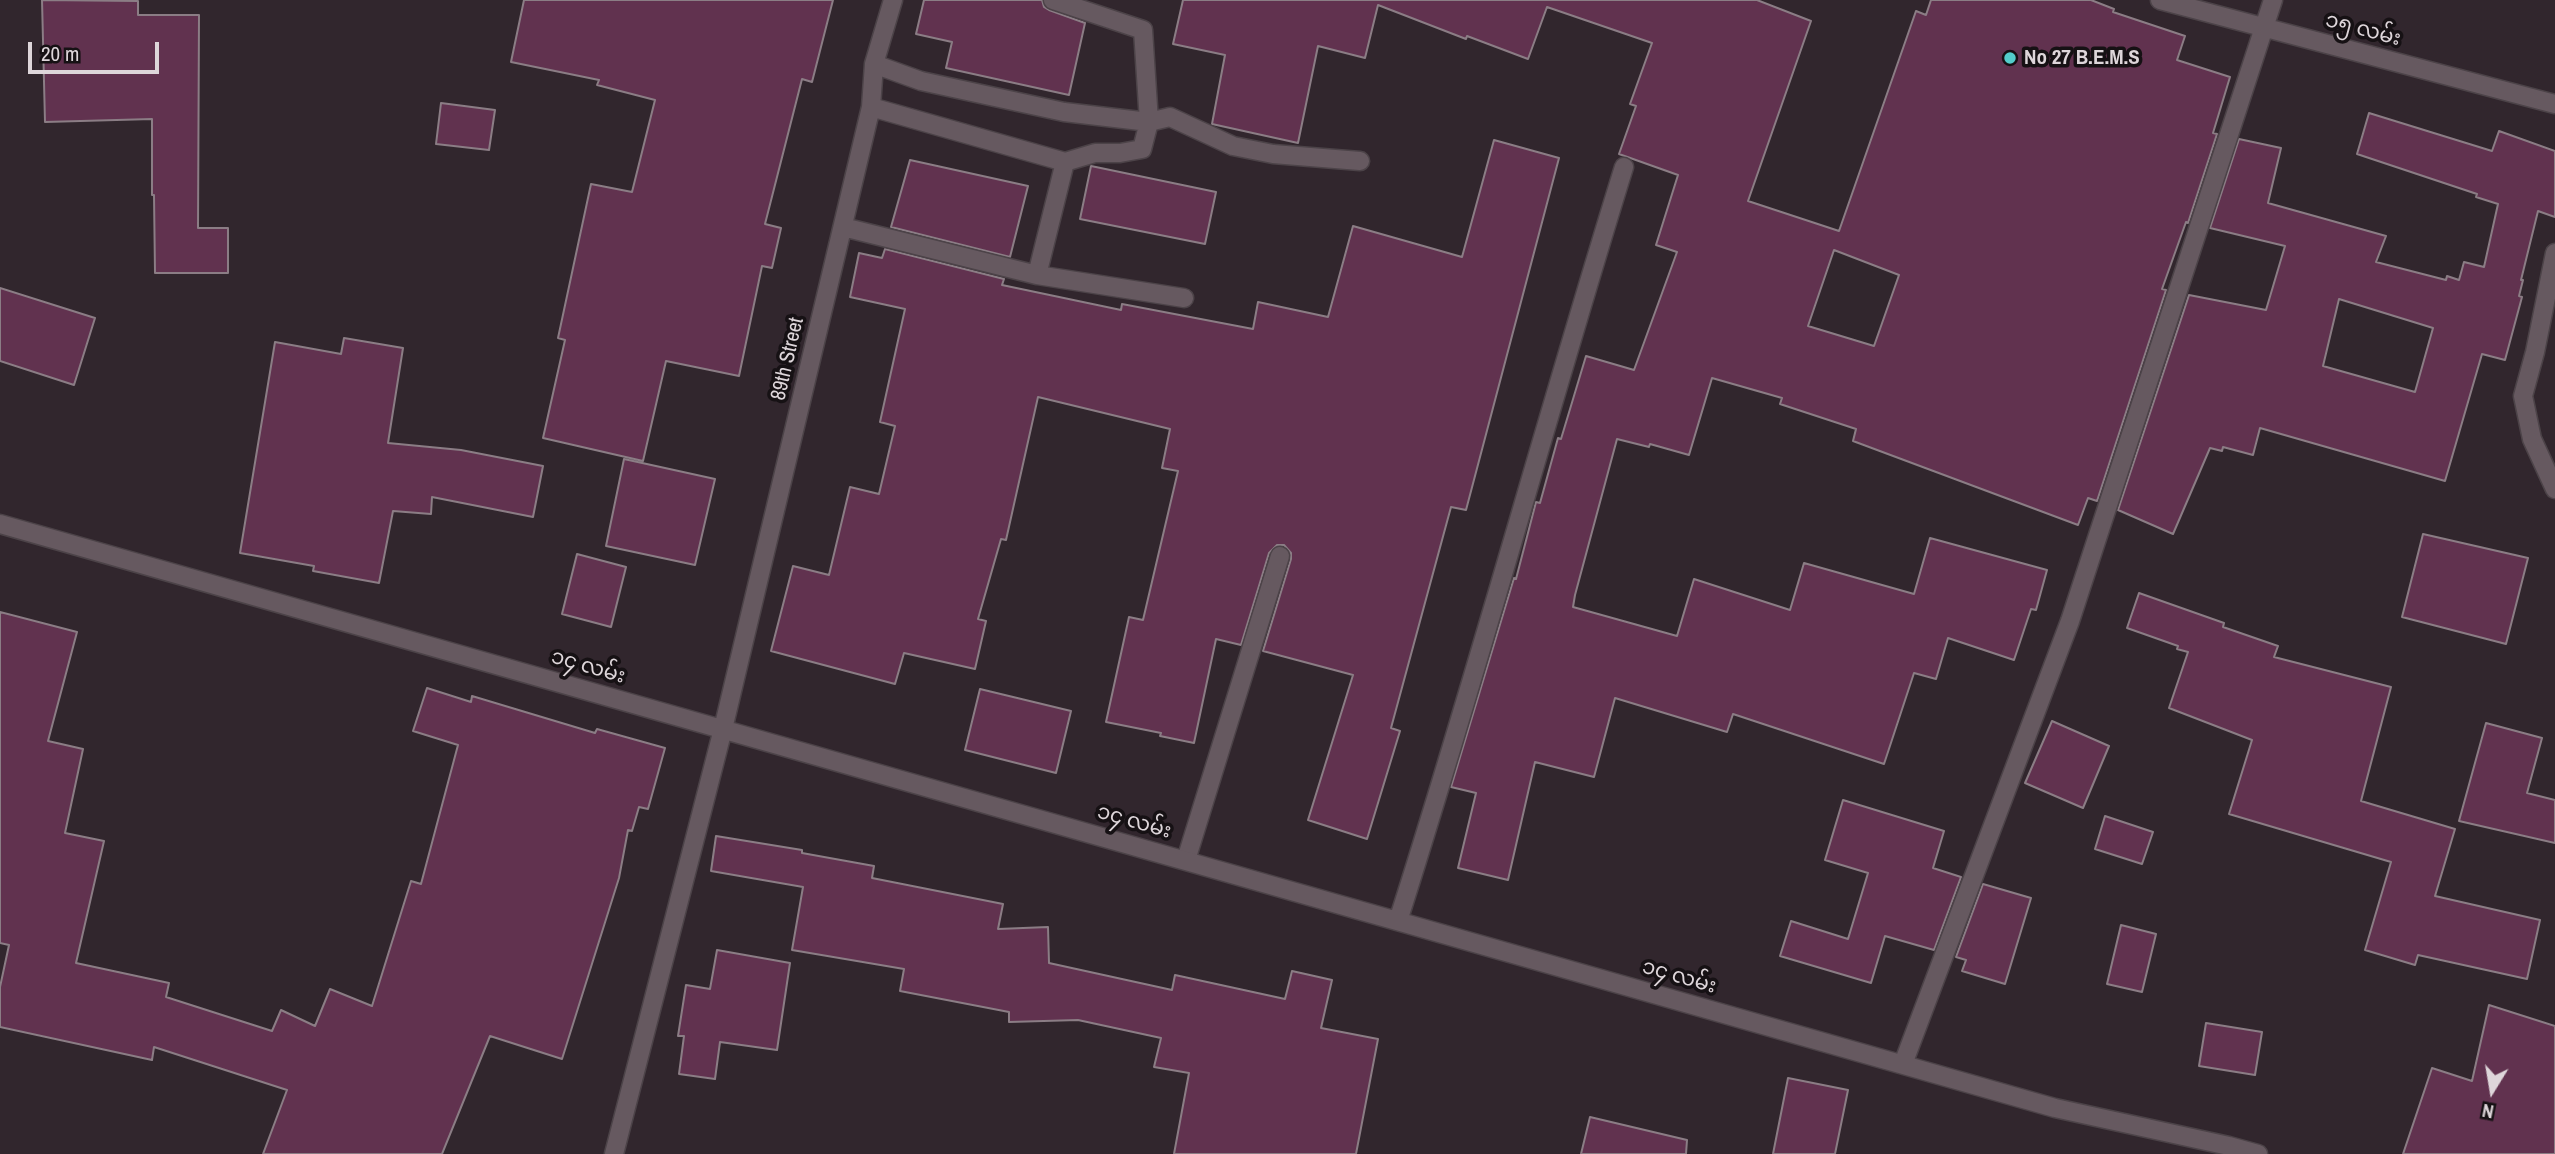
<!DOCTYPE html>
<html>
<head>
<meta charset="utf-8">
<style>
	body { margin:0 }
	#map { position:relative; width:2555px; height:1154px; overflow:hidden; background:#31262d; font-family:"Archivo Narrow",sans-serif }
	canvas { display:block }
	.north { position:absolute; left:2457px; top:1056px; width:70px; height:70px; -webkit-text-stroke:5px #161114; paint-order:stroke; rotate:191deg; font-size:19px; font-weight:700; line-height:28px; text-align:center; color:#ded6da }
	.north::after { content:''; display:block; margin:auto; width:24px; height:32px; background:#ded6da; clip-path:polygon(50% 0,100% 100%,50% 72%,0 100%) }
	.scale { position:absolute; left:28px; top:42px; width:131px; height:32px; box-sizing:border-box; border:4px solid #ded6da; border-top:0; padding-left:9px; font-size:21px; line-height:24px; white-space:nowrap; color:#ded6da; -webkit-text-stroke:5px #161114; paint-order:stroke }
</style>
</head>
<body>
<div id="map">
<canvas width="2555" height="1154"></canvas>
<div class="north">N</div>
<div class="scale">20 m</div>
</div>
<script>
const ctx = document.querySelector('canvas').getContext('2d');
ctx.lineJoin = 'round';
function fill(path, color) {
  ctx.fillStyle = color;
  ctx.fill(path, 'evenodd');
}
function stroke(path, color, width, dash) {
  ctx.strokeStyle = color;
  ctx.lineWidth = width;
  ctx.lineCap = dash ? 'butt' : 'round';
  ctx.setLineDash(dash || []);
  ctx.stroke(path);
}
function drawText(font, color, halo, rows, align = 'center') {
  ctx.font = font + ' "Archivo Narrow","Noto Sans Myanmar",sans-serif';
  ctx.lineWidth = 7;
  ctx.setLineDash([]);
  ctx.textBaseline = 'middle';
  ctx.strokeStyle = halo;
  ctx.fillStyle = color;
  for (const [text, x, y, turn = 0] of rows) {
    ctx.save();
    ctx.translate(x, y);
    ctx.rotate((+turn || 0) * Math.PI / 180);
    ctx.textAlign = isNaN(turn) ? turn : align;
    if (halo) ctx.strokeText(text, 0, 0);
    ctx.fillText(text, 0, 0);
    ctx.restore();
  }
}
const building = new Path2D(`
	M 42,0 L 138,1 L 138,15 L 199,15 L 198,228 L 228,228 L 228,273 L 155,273 L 154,195 L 152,195 L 152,119 L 45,122 Z
	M 524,0 L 833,0 L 812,82 L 802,79 L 765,224 L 781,228 L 772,268 L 762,266 L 739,376 L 666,361 L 643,461 L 543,438 L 565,340 L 558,338 L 591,184 L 632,192 L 655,100 L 597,85 L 599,80 L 511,62 Z
	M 924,0 L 1042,0 L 1044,7 L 1049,10 L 1085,23 L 1069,95 L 946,68 L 952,42 L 916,34 Z
	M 1183,0 L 1757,0 L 1811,21 L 1748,201 L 1839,231 L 1916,11 L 1926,15 L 1931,0 L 2091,0 L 2114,9 L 2113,12 L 2185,36 L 2177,60 L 2230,77 L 2213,133 L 2217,134 L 2188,223 L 2186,222 L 2162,289 L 2166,290 L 2097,501 L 2088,498 L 2078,525 L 1853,441 L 1856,429 L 1780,404 L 1782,398 L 1712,378 L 1689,455 L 1650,444 L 1649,447 L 1617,439 L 1575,595 L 1573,607 L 1677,636 L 1694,579 L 1790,610 L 1804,563 L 1914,594 L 1930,538 L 2047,570 L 2036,610 L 2031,609 L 2014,660 L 1948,638 L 1936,679 L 1914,673 L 1884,764 L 1733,714 L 1727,732 L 1615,698 L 1594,777 L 1535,762 L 1508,880 L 1458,868 L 1476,793 L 1451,787 L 1514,578 L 1516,579 L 1536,502 L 1540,503 L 1558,438 L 1561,439 L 1586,356 L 1634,370 L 1677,252 L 1656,245 L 1678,175 L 1619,154 L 1636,106 L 1630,104 L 1652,43 L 1547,7 L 1528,59 L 1467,36 L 1466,39 L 1378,5 L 1365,58 L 1318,46 L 1298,143 L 1212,124 L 1225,55 L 1173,44 ZM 1834,250 L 1899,275 L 1874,346 L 1808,326 Z
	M 441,103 L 495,110 L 489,150 L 436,144 Z
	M 2369,113 L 2492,151 L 2499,131 L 2555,151 L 2555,217 L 2538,211 L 2521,280 L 2523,280 L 2519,296 L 2522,297 L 2505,360 L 2482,354 L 2445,481 L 2260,428 L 2253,455 L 2223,447 L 2222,451 L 2210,448 L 2173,534 L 2118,510 L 2189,295 L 2266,310 L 2285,246 L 2210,228 L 2239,139 L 2281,148 L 2268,203 L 2386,236 L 2376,262 L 2446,280 L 2447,276 L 2459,280 L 2464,262 L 2484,267 L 2498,204 L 2476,197 L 2477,194 L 2357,154 ZM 2339,299 L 2433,328 L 2415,392 L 2323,366 Z
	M 1494,140 L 1559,158 L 1466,510 L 1451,507 L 1391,728 L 1400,731 L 1367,839 L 1308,820 L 1353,675 L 1263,651 L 1291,559 L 1291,553 L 1284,545 L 1277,545 L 1269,553 L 1241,645 L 1216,639 L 1194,743 L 1160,736 L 1161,733 L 1106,722 L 1129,617 L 1143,620 L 1178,471 L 1162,468 L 1170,429 L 1038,397 L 1006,540 L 1001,539 L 978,619 L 986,621 L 975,669 L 904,653 L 895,684 L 771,651 L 793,566 L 829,575 L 850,487 L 879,494 L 895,426 L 880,422 L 905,309 L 850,297 L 859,253 L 882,258 L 885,249 L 1004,279 L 1002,285 L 1121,310 L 1122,304 L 1253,329 L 1258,302 L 1328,317 L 1353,226 L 1462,257 Z
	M 910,160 L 1028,186 L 1010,257 L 891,227 Z
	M 1091,166 L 1216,192 L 1205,244 L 1080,219 Z
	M 0,288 L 95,318 L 74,385 L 0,361 Z
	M 344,338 L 403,348 L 388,443 L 461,450 L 543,466 L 533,517 L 432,497 L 431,514 L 393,511 L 379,583 L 313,571 L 314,566 L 240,553 L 275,342 L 341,354 Z
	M 624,459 L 715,479 L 695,565 L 606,546 Z
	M 2423,534 L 2528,558 L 2506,644 L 2402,617 Z
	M 577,554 L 626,567 L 611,627 L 562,614 Z
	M 2139,593 L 2224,623 L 2223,627 L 2278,646 L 2274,657 L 2391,687 L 2361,801 L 2455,829 L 2435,896 L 2540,920 L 2527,979 L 2418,955 L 2415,965 L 2365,950 L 2391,862 L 2229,814 L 2252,740 L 2169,708 L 2188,652 L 2177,649 L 2178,646 L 2127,628 Z
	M 0,612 L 77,632 L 48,741 L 83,749 L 65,833 L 104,841 L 76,963 L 169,983 L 166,997 L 272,1031 L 281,1010 L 315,1026 L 330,989 L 372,1006 L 411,881 L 421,884 L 458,745 L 413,731 L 427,688 L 471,702 L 472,696 L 595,733 L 597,729 L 665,748 L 648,809 L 639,807 L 632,831 L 628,830 L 619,878 L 562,1059 L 490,1036 L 442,1154 L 263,1154 L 287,1090 L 154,1047 L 152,1060 L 0,1027 L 0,987 L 9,945 L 0,943 Z
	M 980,689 L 1071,711 L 1056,773 L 965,750 Z
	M 2052,721 L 2109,746 L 2083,808 L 2025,783 Z
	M 2486,723 L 2542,738 L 2527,793 L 2555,800 L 2555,843 L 2459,821 Z
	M 1843,800 L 1944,831 L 1933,868 L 1961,877 L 1934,950 L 1885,936 L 1871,983 L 1780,956 L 1791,921 L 1848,939 L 1868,873 L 1825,860 Z
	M 2105,816 L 2153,832 L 2142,864 L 2095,849 Z
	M 716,836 L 802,850 L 802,853 L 874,866 L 872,878 L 1003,904 L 998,929 L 1048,927 L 1049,963 L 1172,990 L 1175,975 L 1285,999 L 1292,971 L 1332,980 L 1321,1028 L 1378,1039 L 1356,1154 L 1174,1154 L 1189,1073 L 1154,1067 L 1161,1038 L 1078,1020 L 1009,1022 L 1009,1012 L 900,991 L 904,969 L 792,950 L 803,887 L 711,871 Z
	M 1983,884 L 2031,898 L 2005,984 L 1962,971 L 1966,960 L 1956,957 Z
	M 2121,925 L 2156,934 L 2142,992 L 2107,984 Z
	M 717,950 L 790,963 L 777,1050 L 720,1042 L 715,1079 L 679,1074 L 684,1036 L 678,1036 L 686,985 L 710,989 Z
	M 2489,1005 L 2555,1026 L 2555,1154 L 2403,1154 L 2432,1068 L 2472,1081 Z
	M 2206,1023 L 2262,1032 L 2255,1075 L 2199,1066 Z
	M 1788,1078 L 1848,1090 L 1835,1154 L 1773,1154 Z
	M 1590,1117 L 1687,1140 L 1686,1154 L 1581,1154 Z`);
fill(building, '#61324f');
stroke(building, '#8b7d85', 2);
const service = new Path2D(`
	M 1186,860 L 1280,556`);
const minor = new Path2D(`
	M 2160,0 L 2555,104
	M 874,64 L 921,81 L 1064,112 L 1149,122 L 1170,117 L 1233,146 L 1273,154 L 1360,161
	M 871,107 L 1065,162 L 1095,153 L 1120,153 L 1142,149 L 1149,122 L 1143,30 L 1053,0
	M 843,227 L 1037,275 L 1184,298
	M 2555,253 L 2535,352 L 2523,396 L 2532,439 L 2555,489
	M 1037,275 L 1065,162
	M 0,524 L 2055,1108 L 2229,1146 L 2258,1154
	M 1398,921 C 1478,671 1546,418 1624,167
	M 1903,1064 L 2070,621 L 2273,0
	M 614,1154 L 723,729 L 871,107 L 874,64 L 893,0`);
stroke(service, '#4c4348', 21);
stroke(minor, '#4c4348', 21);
stroke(service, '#665960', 18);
stroke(minor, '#665960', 18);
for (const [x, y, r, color] of [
	[2010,58,7,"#53cdcb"]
]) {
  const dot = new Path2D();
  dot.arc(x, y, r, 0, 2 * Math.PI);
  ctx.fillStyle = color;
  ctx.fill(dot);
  stroke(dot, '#161114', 2.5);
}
drawText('21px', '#ded6da', '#161114', [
	["၁၅ လမ်း",2363,30,15],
	["89th Street",788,359,-77],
	["၁၄ လမ်း",588,667,16],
	["၁၄ လမ်း",1134,822,16],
	["၁၄ လမ်း",1679,977,16]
]);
drawText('bold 21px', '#ded6da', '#161114', [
	["No 27 B.E.M.S",2024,58]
], 'left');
</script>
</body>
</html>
